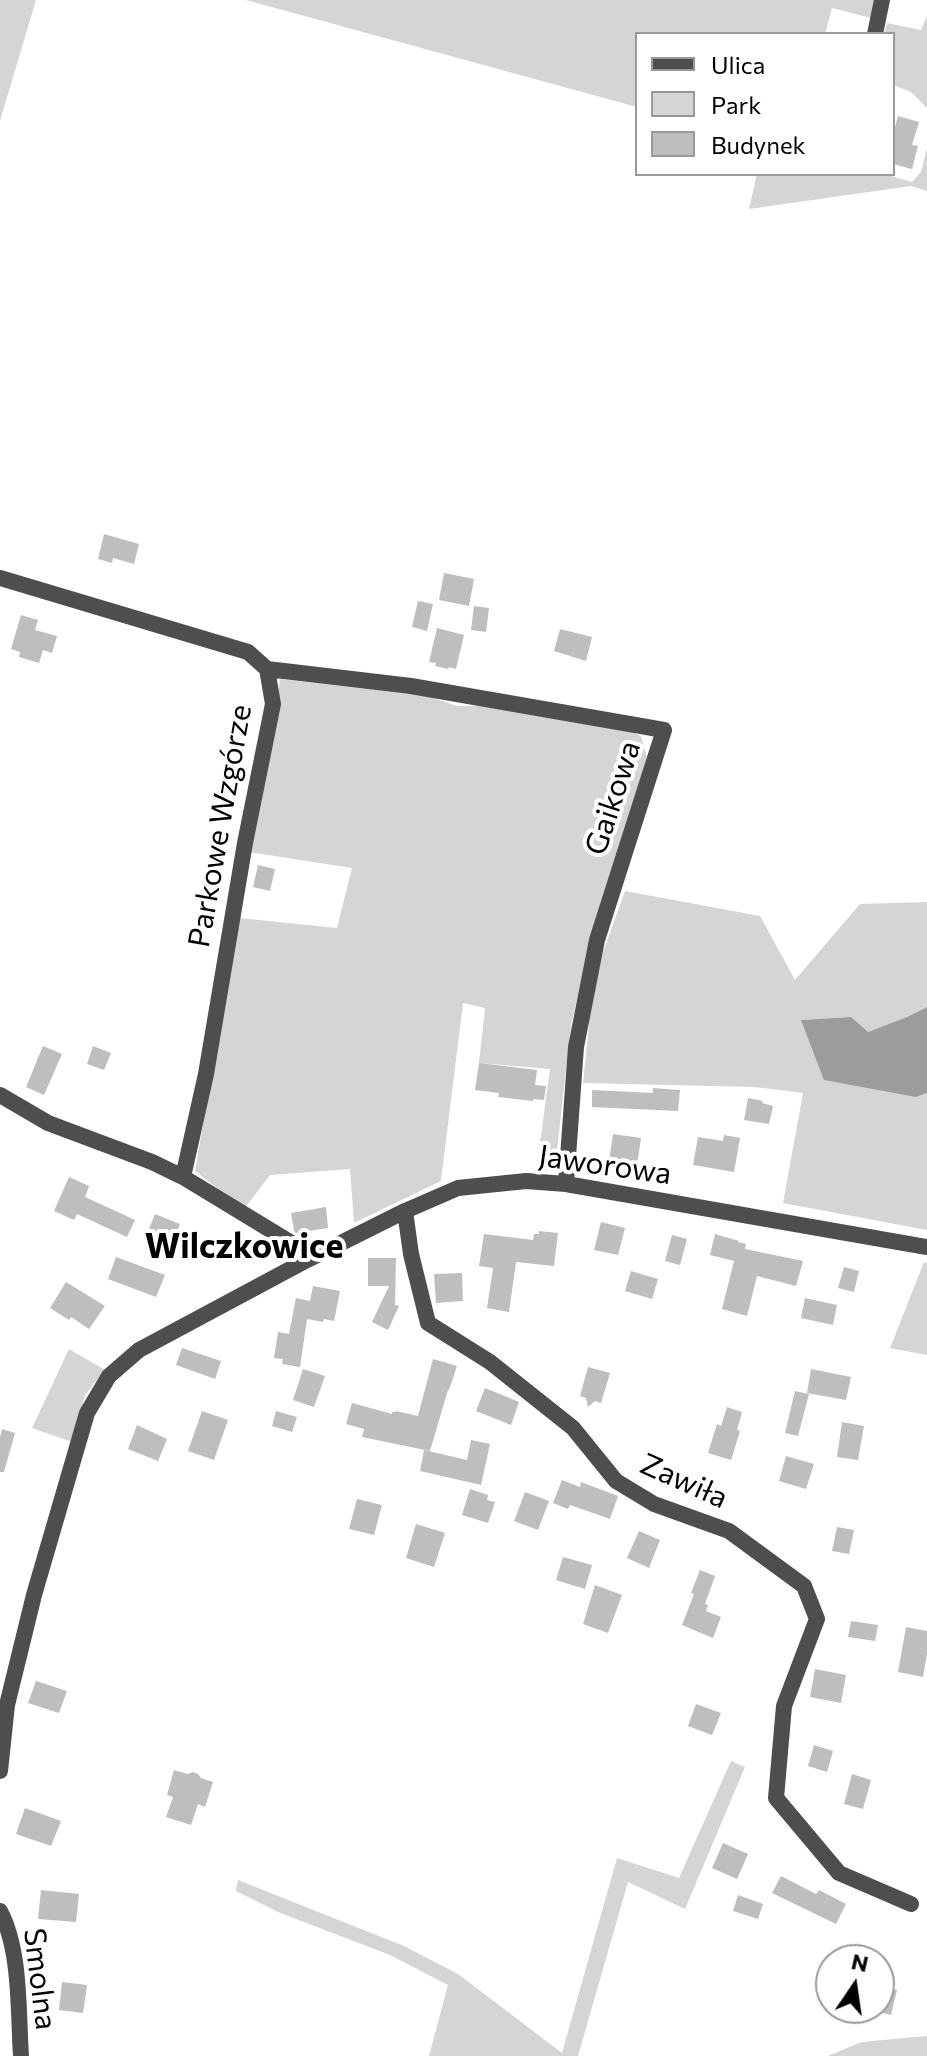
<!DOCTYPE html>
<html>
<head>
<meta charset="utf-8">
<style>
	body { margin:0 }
	#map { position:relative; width:927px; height:2056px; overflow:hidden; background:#fff; font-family:Commissioner,sans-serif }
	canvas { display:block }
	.legend { position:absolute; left:635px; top:32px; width:260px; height:144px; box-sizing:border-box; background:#fff; border:2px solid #999; margin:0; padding:10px 14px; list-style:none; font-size:24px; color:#000 }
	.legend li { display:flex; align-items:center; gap:16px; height:40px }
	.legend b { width:40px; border:2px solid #999 }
	.north { position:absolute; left:815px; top:1944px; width:80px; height:80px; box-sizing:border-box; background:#fff; border:2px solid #999; border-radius:50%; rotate:13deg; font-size:22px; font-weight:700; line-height:32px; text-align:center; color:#000 }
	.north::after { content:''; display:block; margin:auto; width:28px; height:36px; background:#000; clip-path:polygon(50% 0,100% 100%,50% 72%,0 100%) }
</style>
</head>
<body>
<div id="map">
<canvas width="927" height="2056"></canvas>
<ul class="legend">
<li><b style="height:10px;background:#4e4e4e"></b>Ulica</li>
<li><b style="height:22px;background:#d5d5d5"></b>Park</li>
<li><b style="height:22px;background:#bebebe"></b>Budynek</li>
</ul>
<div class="north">N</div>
</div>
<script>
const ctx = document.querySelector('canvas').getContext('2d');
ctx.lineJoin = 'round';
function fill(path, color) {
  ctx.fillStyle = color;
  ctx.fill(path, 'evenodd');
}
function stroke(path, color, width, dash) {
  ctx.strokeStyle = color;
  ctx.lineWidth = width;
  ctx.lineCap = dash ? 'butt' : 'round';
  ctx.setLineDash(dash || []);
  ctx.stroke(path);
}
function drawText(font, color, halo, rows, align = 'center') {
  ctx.font = font + ' Commissioner,sans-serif';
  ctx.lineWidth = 8;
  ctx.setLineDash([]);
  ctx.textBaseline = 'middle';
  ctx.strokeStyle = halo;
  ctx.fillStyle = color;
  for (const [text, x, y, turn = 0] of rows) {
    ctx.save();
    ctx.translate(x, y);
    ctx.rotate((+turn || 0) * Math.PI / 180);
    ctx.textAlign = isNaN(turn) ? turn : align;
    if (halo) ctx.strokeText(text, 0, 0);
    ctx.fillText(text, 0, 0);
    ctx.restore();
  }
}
fill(new Path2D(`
	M 0,0 L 36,0 L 0,121 Z
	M 246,0 L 875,0 L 871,18 L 832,8 L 825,34 L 637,34 L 637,107 Z
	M 927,16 L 927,108 L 911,92 L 893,85 L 893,34 L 884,34 L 887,23 L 921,30 Z
	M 927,148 L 927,191 L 911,186 L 749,209 L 757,174 L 884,174 L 912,182 L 921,172 Z
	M 280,679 L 427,696 L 457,706 L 479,706 L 618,727 L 641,736 L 647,757 L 590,944 L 571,1025 L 555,1169 L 545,1171 L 537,1165 L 550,1069 L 479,1063 L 485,1008 L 463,1003 L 441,1181 L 354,1223 L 350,1169 L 270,1175 L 244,1209 L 195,1171 L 239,918 L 337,928 L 352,868 L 249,852 L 272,744 Z
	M 625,891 L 760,916 L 795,980 L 860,904 L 927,902 L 927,1007 L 907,1017 L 868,1032 L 850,1017 L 801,1020 L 916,1097 L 927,1093 L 927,1230 L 783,1203 L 803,1093 L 755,1087 L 583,1083 L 591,1005 L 603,952 Z
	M 924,1262 L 927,1263 L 927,1355 L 890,1348 Z
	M 69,1349 L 105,1370 L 85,1395 L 72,1442 L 32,1428 Z
	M 731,1761 L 745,1767 L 685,1909 L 628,1882 L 578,2056 L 429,2056 L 448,1985 L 390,1955 L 278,1912 L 236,1891 L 238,1880 L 404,1946 L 458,1974 L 562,2053 L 617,1858 L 679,1878 Z
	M 927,2036 L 927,2056 L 828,2056 L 861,2042 Z`), '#d5d5d5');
fill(new Path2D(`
	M 927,1007 L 927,1093 L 916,1097 L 824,1080 L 801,1020 L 851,1017 L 868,1032 L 907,1017 Z`), '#9c9c9c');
fill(new Path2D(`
	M 898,116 L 919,122 L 912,145 L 918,146 L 912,169 L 893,164 L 893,134 Z
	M 104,534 L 139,544 L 134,564 L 113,558 L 112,563 L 98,559 Z
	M 444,573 L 474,579 L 469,606 L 439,600 Z
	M 418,601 L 433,604 L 427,631 L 412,627 Z
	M 474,606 L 489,608 L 486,632 L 471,630 Z
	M 21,615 L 38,620 L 35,630 L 57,636 L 52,653 L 43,650 L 39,663 L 19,657 L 20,652 L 11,649 Z
	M 437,628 L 464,635 L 456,669 L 449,667 L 448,669 L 435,666 L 436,663 L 429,662 Z
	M 560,629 L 592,637 L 586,661 L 554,651 Z
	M 258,865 L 275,869 L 270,891 L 253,887 Z
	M 43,1046 L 62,1054 L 44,1095 L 26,1087 Z
	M 93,1046 L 111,1053 L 104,1070 L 87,1064 Z
	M 479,1063 L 537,1070 L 535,1085 L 546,1086 L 544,1100 L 533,1099 L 533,1101 L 498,1097 L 499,1093 L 475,1090 Z
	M 653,1088 L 680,1090 L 678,1111 L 592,1107 L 592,1090 L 653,1093 Z
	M 748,1098 L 763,1101 L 762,1103 L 773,1106 L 769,1124 L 744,1120 Z
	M 613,1134 L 641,1138 L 637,1165 L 609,1161 Z
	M 724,1135 L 740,1138 L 734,1172 L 693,1165 L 698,1137 L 723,1141 Z
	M 69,1177 L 89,1186 L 85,1197 L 135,1220 L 127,1237 L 77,1214 L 74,1220 L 54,1211 Z
	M 326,1207 L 328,1228 L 296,1233 L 294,1231 L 291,1213 Z
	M 155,1214 L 180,1224 L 172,1244 L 147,1234 Z
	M 601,1222 L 625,1228 L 618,1255 L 594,1250 Z
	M 539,1231 L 558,1233 L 554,1266 L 516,1262 L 509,1312 L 487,1308 L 493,1268 L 479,1266 L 484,1234 L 533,1240 L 534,1234 L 539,1234 Z
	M 715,1234 L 739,1241 L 738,1242 L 746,1244 L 745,1249 L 803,1261 L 796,1286 L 757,1276 L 747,1316 L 722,1309 L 734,1261 L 710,1255 Z
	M 672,1235 L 687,1239 L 680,1265 L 665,1261 Z
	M 116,1257 L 165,1275 L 156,1297 L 108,1279 Z
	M 368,1258 L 396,1258 L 395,1305 L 399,1306 L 388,1330 L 372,1322 L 389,1286 L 368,1286 Z
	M 844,1267 L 859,1271 L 854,1292 L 838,1288 Z
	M 631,1271 L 658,1279 L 652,1299 L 625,1291 Z
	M 462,1273 L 463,1301 L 436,1303 L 434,1274 Z
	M 66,1282 L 105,1306 L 89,1329 L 71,1317 L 69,1320 L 50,1308 Z
	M 313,1286 L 340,1291 L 334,1321 L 324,1319 L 323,1322 L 307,1319 L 300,1367 L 282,1364 L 283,1359 L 274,1358 L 278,1332 L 289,1334 L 296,1298 L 310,1301 Z
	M 805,1298 L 837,1305 L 833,1325 L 801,1318 Z
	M 182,1348 L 221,1361 L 215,1379 L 176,1365 Z
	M 433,1359 L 457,1366 L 449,1390 L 448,1390 L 430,1451 L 362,1437 L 364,1429 L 346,1424 L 352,1403 L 392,1414 L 392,1412 L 396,1412 L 396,1411 L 418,1416 Z
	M 588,1367 L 610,1373 L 601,1403 L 595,1401 L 588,1407 L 586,1398 L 580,1396 Z
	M 303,1369 L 325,1376 L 314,1407 L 293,1400 Z
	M 811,1369 L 851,1377 L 846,1400 L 807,1393 Z
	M 485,1388 L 519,1402 L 511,1425 L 476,1411 Z
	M 795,1391 L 809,1394 L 798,1436 L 785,1433 Z
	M 727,1407 L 742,1412 L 737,1430 L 740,1431 L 731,1460 L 708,1453 L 717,1424 L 721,1426 Z
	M 202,1411 L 228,1420 L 214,1460 L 188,1451 Z
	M 276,1411 L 297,1417 L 292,1432 L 272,1426 Z
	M 842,1422 L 864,1426 L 858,1460 L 837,1457 Z
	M 137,1425 L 167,1439 L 158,1461 L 128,1449 Z
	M 2,1429 L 15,1433 L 4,1472 L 0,1472 L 0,1437 Z
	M 471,1440 L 490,1444 L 481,1485 L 420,1471 L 424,1450 L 467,1460 Z
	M 786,1456 L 814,1464 L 806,1489 L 779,1481 Z
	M 562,1480 L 580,1487 L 581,1482 L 618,1496 L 610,1519 L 570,1505 L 568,1509 L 553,1503 Z
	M 470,1489 L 488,1495 L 487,1500 L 495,1502 L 488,1523 L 462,1515 Z
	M 525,1492 L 549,1501 L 538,1530 L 514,1521 Z
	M 357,1499 L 382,1505 L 374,1535 L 349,1529 Z
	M 416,1524 L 445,1533 L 434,1567 L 406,1558 Z
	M 837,1527 L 854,1530 L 849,1554 L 832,1551 Z
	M 639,1531 L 660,1540 L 649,1568 L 627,1558 Z
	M 563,1557 L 592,1565 L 585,1589 L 556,1580 Z
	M 700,1570 L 715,1576 L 705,1604 L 708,1605 L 706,1611 L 721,1617 L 713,1638 L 682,1625 L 694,1594 L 691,1593 Z
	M 595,1585 L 622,1595 L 608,1633 L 583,1624 Z
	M 851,1621 L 878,1625 L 875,1641 L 848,1637 Z
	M 906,1627 L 927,1631 L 927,1654 L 923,1677 L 898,1672 Z
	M 815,1669 L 846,1675 L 841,1703 L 810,1697 Z
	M 36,1681 L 67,1691 L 59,1713 L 28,1703 Z
	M 696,1704 L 721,1713 L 712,1735 L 688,1726 Z
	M 814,1745 L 833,1751 L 827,1772 L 808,1766 Z
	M 174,1770 L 188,1774 L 193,1772 L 198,1774 L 201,1778 L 213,1782 L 205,1807 L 198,1804 L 191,1825 L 166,1817 L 173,1797 L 167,1795 Z
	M 852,1774 L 871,1780 L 863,1809 L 844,1804 Z
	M 25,1808 L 61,1821 L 51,1846 L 16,1834 Z
	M 723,1843 L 748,1854 L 737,1879 L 712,1868 Z
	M 781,1876 L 816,1894 L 819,1890 L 846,1904 L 836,1924 L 772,1893 Z
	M 41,1890 L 79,1894 L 76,1922 L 38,1919 Z
	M 738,1895 L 763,1904 L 758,1919 L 733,1911 Z
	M 62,1982 L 87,1985 L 83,2013 L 59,2010 Z
	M 879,1985 L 897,1990 L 891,2015 L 879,2012 Z`), '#bebebe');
stroke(new Path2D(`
	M 875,34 L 882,0
	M 0,578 L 248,652 L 267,669 L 273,704 L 245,843 L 206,1074 L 183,1177
	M 267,669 L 411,686 L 664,730 L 597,940 L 576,1047 L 566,1184
	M 0,1095 L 48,1123 L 152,1162 L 183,1177 L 290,1242 L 307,1260
	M 405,1211 L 411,1254 L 428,1323 L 490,1362 L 573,1428 L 616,1481 L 654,1504 L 729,1531 L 804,1586 L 817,1619 L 784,1706 L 776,1798 L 839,1873 L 911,1904
	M 0,1771 L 7,1705 L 34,1595 L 87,1413 L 109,1376 L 139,1350 L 307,1260 L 405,1211 L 458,1188 L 526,1181 L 566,1184 L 927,1247
	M 0,1911 C 21,1950 18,2012 21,2056`), '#4e4e4e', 16);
drawText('30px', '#000', '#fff', [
	["Gaikowa",613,798,-72],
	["Parkowe Wzgórze",220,826,-80],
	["Jaworowa",605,1165,8],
	["Zawiła",684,1481,24],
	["Smolna",40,1979,83]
]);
drawText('bold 34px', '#000', '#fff', [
	["Wilczkowice",244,1247]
]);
</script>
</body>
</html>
